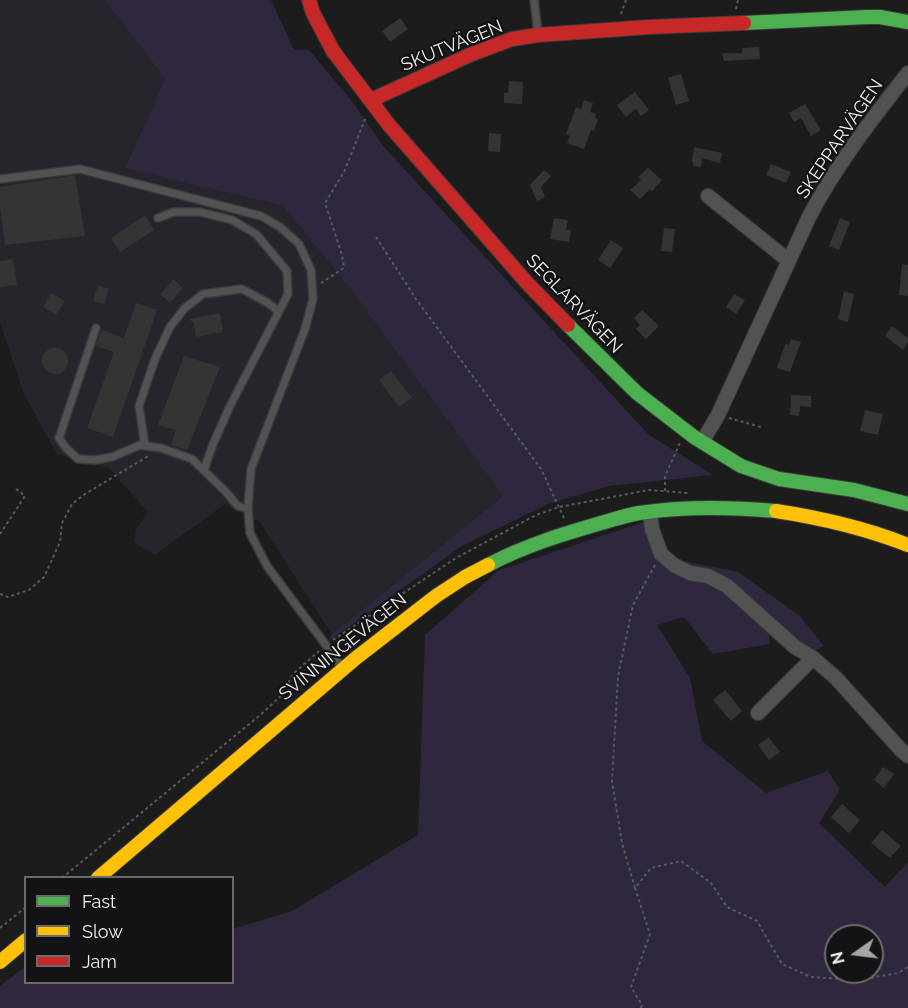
<!DOCTYPE html>
<html>
<head>
<meta charset="utf-8">
<style>
	body { margin:0 }
	#map { position:relative; width:908px; height:1008px; overflow:hidden; background:#1c1c1d; font-family:Raleway,sans-serif }
	canvas { display:block }
	.legend { position:absolute; left:24px; top:876px; width:210px; height:108px; box-sizing:border-box; background:#131214; border:2px solid #6b6b6c; margin:0; padding:8px 10px; list-style:none; font-size:18px; color:#f0f0f1 }
	.legend li { display:flex; align-items:center; gap:12px; height:30px }
	.legend b { width:30px; border:2px solid #6b6b6c }
	.north { position:absolute; left:824px; top:924px; width:60px; height:60px; box-sizing:border-box; background:#131214; border:2px solid #6b6b6c; border-radius:50%; rotate:256deg; font-size:16px; font-weight:700; line-height:24px; text-align:center; color:#f0f0f1 }
	.north::after { content:''; display:block; margin:auto; width:21px; height:27px; background:#a6a6a7; clip-path:polygon(50% 0,100% 100%,50% 72%,0 100%) }
</style>
</head>
<body>
<div id="map">
<canvas width="908" height="1008"></canvas>
<ul class="legend">
<li><b style="height:8px;background:#4caf50"></b>Fast</li>
<li><b style="height:8px;background:#ffc107"></b>Slow</li>
<li><b style="height:8px;background:#c62828"></b>Jam</li>
</ul>
<div class="north">N</div>
</div>
<script>
const ctx = document.querySelector('canvas').getContext('2d');
ctx.lineJoin = 'round';
function fill(path, color) {
  ctx.fillStyle = color;
  ctx.fill(path, 'evenodd');
}
function stroke(path, color, width, dash) {
  ctx.strokeStyle = color;
  ctx.lineWidth = width;
  ctx.lineCap = dash ? 'butt' : 'round';
  ctx.setLineDash(dash || []);
  ctx.stroke(path);
}
function drawText(font, color, halo, rows, align = 'center') {
  ctx.font = font + ' Raleway,sans-serif';
  ctx.lineWidth = 4.5;
  ctx.setLineDash([]);
  ctx.textBaseline = 'middle';
  ctx.strokeStyle = halo;
  ctx.fillStyle = color;
  for (const [text, x, y, turn = 0] of rows) {
    ctx.save();
    ctx.translate(x, y);
    ctx.rotate((+turn || 0) * Math.PI / 180);
    ctx.textAlign = isNaN(turn) ? turn : align;
    if (halo) ctx.strokeText(text, 0, 0);
    ctx.fillText(text, 0, 0);
    ctx.restore();
  }
}
fill(new Path2D(`
	M 0,0 L 105,0 L 165,79 L 125,168 L 283,206 L 349,287 L 503,496 L 332,634 L 259,521 L 225,504 L 155,555 L 134,542 L 136,529 L 148,512 L 109,468 L 57,454 L 24,394 L 0,322 Z`), '#27252b');
fill(new Path2D(`
	M 105,0 L 271,0 L 294,50 L 309,50 L 351,100 L 384,147 L 648,434 L 713,475 L 609,486 L 548,504 L 462,546 L 330,640 L 332,634 L 503,496 L 349,287 L 283,206 L 125,168 L 165,79 Z
	M 647,521 L 669,558 L 738,572 L 800,616 L 824,646 L 813,652 L 767,614 L 770,644 L 713,654 L 684,617 L 657,625 L 690,678 L 702,741 L 766,793 L 828,771 L 840,790 L 819,823 L 885,887 L 908,862 L 908,1008 L 0,1008 L 0,986 L 25,967 L 26,982 L 232,982 L 233,929 L 292,911 L 418,835 L 425,635 L 499,570 ZM 836,936 L 872,936 L 872,972 L 836,972 Z`), '#2e273e');
fill(new Path2D(`
	M 400,18 L 408,29 L 390,42 L 382,31 Z
	M 759,47 L 760,59 L 724,61 L 722,53 L 742,53 L 742,48 Z
	M 681,74 L 689,101 L 676,105 L 668,78 Z
	M 509,81 L 523,82 L 522,104 L 504,103 L 504,93 L 508,93 Z
	M 635,92 L 649,110 L 641,116 L 636,109 L 626,117 L 617,105 Z
	M 584,100 L 593,103 L 590,112 L 596,114 L 595,118 L 598,119 L 594,131 L 591,130 L 584,149 L 567,143 L 570,136 L 566,134 L 576,107 L 581,109 Z
	M 805,104 L 821,130 L 811,136 L 801,118 L 794,122 L 789,113 Z
	M 489,133 L 501,134 L 500,152 L 488,151 Z
	M 694,147 L 722,153 L 720,163 L 702,158 L 701,167 L 694,166 L 692,161 Z
	M 771,164 L 791,172 L 786,183 L 766,175 Z
	M 648,168 L 662,180 L 652,191 L 650,189 L 640,199 L 630,190 L 641,180 L 638,177 Z
	M 544,170 L 551,176 L 541,187 L 545,197 L 537,201 L 530,185 Z
	M 75,175 L 85,236 L 5,245 L 0,207 L 0,187 Z
	M 145,215 L 154,230 L 120,252 L 111,238 Z
	M 554,218 L 568,220 L 566,230 L 571,230 L 569,242 L 550,239 Z
	M 840,218 L 850,222 L 839,250 L 829,246 Z
	M 664,228 L 675,229 L 672,252 L 661,251 Z
	M 611,240 L 623,248 L 610,268 L 598,260 Z
	M 13,259 L 17,285 L 0,287 L 0,261 Z
	M 902,264 L 908,265 L 908,296 L 899,295 Z
	M 173,279 L 183,288 L 170,303 L 161,294 Z
	M 98,285 L 109,289 L 104,304 L 93,301 Z
	M 844,291 L 854,294 L 848,322 L 838,319 Z
	M 51,293 L 65,301 L 56,315 L 43,307 Z
	M 734,294 L 745,300 L 736,314 L 726,307 Z
	M 136,303 L 157,310 L 113,437 L 87,428 L 114,352 L 96,346 L 102,330 L 124,338 Z
	M 642,310 L 659,326 L 646,339 L 636,329 L 640,325 L 634,318 Z
	M 220,313 L 223,332 L 196,337 L 194,323 L 195,324 L 189,319 Z
	M 892,326 L 908,338 L 908,342 L 903,350 L 885,336 Z
	M 791,339 L 801,342 L 790,372 L 777,368 L 785,344 L 789,345 Z
	M42 361a13 13 0 1 1 26 0a13 13 0 1 1-26 0Z
	M 184,356 L 220,367 L 187,450 L 171,445 L 176,430 L 158,425 Z
	M 391,371 L 412,398 L 399,407 L 379,380 Z
	M 791,395 L 811,396 L 811,407 L 800,406 L 799,416 L 790,415 Z
	M 865,410 L 883,414 L 878,435 L 860,431 Z
	M 725,690 L 742,711 L 731,721 L 713,700 Z
	M 769,737 L 780,752 L 769,760 L 758,745 Z
	M 883,767 L 894,774 L 884,788 L 874,780 Z
	M 842,804 L 860,820 L 849,833 L 831,817 Z
	M 882,830 L 901,846 L 890,858 L 871,843 Z`), '#343434');
const lane = new Path2D(`
	M 534,0 L 538,33
	M 0,179 L 80,169 L 261,216 L 280,227 L 299,244 L 311,270 L 313,299 L 305,329 L 251,469 L 248,509 L 250,533 L 267,566 L 343,668
	M 158,218 L 174,212 L 200,212 L 232,220 L 256,234 L 287,271 L 288,294 L 230,406 L 213,444 L 204,470
	M 96,328 L 59,438 L 66,448 L 78,459 L 95,460 L 112,457 L 140,445 L 161,448 L 192,459 L 225,491 L 238,506 L 248,509
	M 145,446 L 139,406 L 155,359 L 170,327 L 185,308 L 203,294 L 242,289 L 268,303 L 278,311`);
const street = new Path2D(`
	M 708,196 L 789,261
	M 702,442 L 718,415 L 809,217 C 836,165 872,119 908,73
	M 650,512 L 652,529 L 661,554 L 674,565 L 690,573 L 708,576 L 727,586 L 795,647 L 813,658 L 836,678 L 901,750 L 908,756
	M 758,713 L 813,658`);
const fast = new Path2D(`
	M 744,23 L 867,17 L 880,17 L 908,22
	M 568,325 L 637,393 L 694,437 L 741,466 L 779,479 L 854,490 L 908,504
	M 488,565 C 526,545 566,533 608,521 C 618,518 628,515 639,513 C 684,506 731,507 776,511`);
const slow = new Path2D(`
	M 776,511 C 822,518 865,528 908,545
	M 98,878 L 356,658 L 436,596 L 465,577 L 488,565
	M 0,962 L 26,940`);
const jam = new Path2D(`
	M 309,0 L 313,13 L 333,51 L 389,125 L 528,284 L 568,325
	M 371,100 L 472,54 L 512,39 L 538,35 L 649,27 L 744,23`);
stroke(lane, '#3a3a3b', 10);
stroke(street, '#3a3a3b', 16);
stroke(fast, '#3a3a3b', 16);
stroke(slow, '#3a3a3b', 16);
stroke(jam, '#3a3a3b', 16);
stroke(new Path2D(`
	M 736,9 L 738,0
	M 621,14 L 626,0
	M 376,237 L 416,299 L 541,469 L 564,518
	M 321,283 L 344,268 L 342,255 L 325,203 L 344,172 L 366,117
	M 729,418 L 761,427
	M 665,491 L 665,476 L 680,443
	M 0,534 L 25,496 L 15,488
	M 0,594 L 8,597 L 29,590 L 44,577 L 60,542 L 62,523 L 72,504 L 85,494 L 150,455
	M 333,640 L 456,558 L 536,515 L 559,507 L 649,490 L 688,493
	M 62,878 L 259,716 L 283,694 L 293,674 L 319,651
	M 635,888 L 622,843 L 612,781 L 618,676 L 633,605 L 655,565
	M 0,928 L 26,907
	M 641,1008 L 642,1005 L 631,987 L 650,934 L 635,888 L 651,868 L 681,861 L 711,883 L 727,907 L 757,921 L 782,964 L 811,977 L 859,980 L 898,973 L 908,967`), '#5a5a5a', 2, [3, 3]);
stroke(lane, '#525253', 7);
stroke(street, '#525253', 14);
stroke(fast, '#4caf50', 14);
stroke(slow, '#ffc107', 14);
stroke(jam, '#c62828', 14);
drawText('18px', '#f0f0f1', '#131214', [
	["SKUTVÄGEN",452,46,-22],
	["SKEPPARVÄGEN",840,139,-56],
	["SEGLARVÄGEN",574,304,46],
	["SVINNINGEVÄGEN",343,647,-39]
]);
</script>
</body>
</html>
